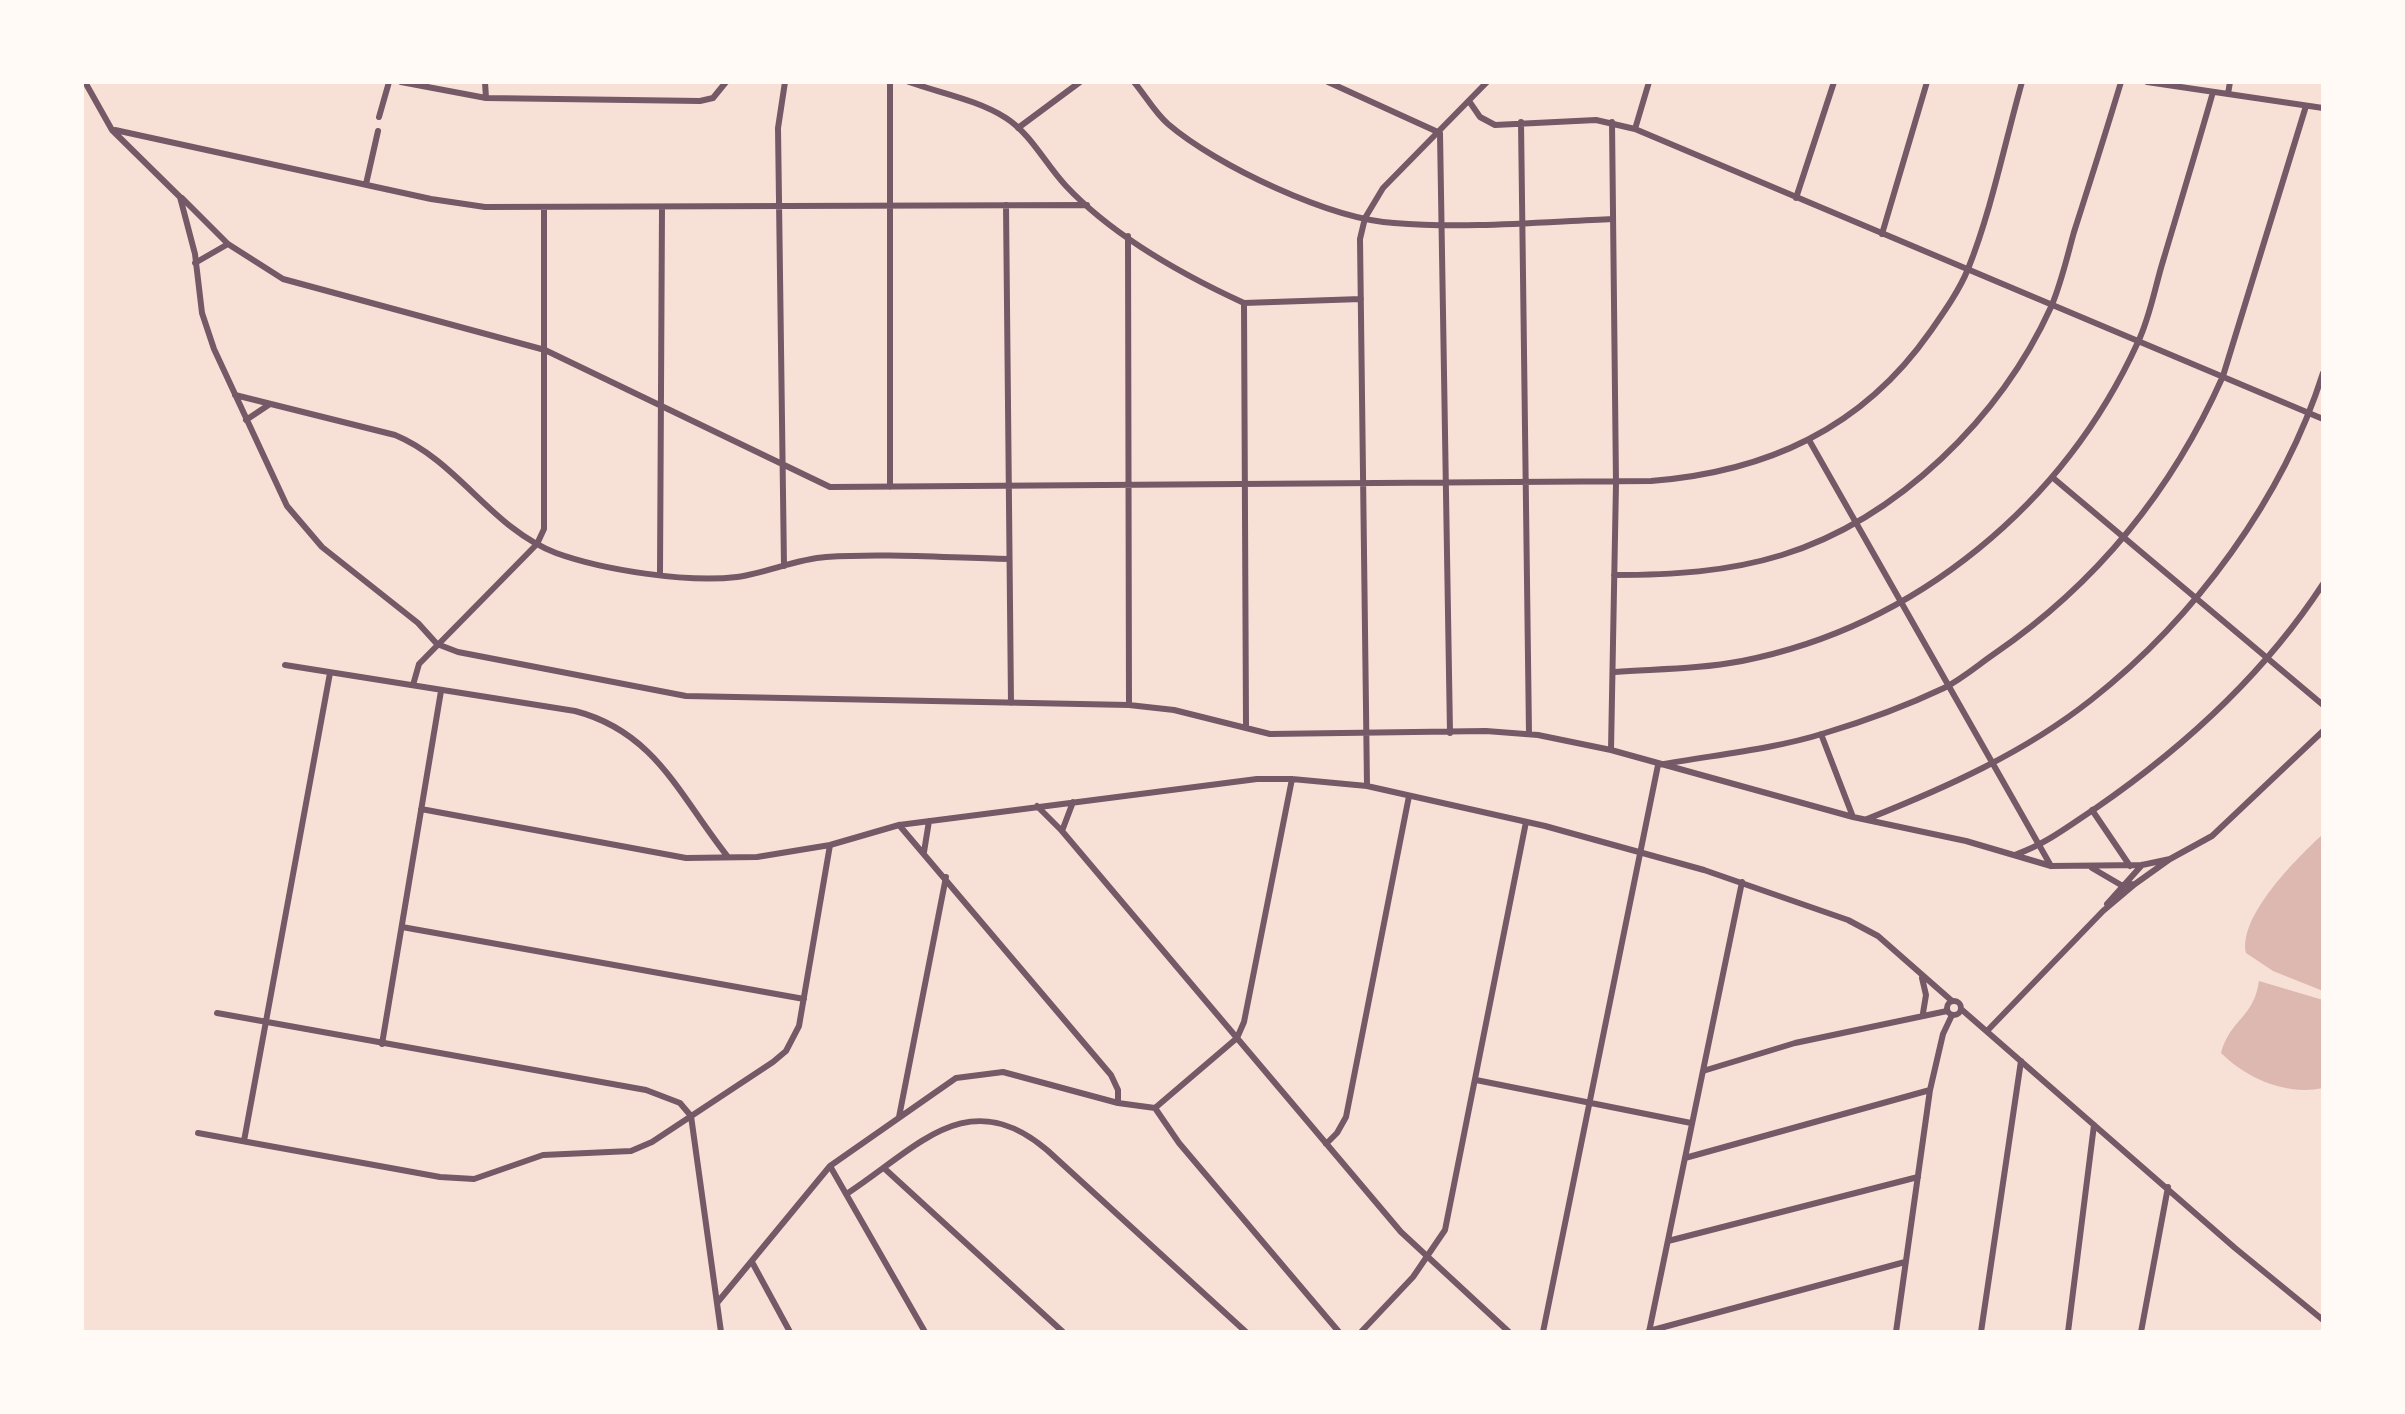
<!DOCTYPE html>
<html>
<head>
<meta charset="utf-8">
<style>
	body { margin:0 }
	#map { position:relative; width:2405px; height:1414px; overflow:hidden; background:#f7e1d7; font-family:Rubik,sans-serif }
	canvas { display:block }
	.frame { position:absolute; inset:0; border:84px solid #fffaf5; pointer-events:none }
</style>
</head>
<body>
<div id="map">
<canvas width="2405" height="1414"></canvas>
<div class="frame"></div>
</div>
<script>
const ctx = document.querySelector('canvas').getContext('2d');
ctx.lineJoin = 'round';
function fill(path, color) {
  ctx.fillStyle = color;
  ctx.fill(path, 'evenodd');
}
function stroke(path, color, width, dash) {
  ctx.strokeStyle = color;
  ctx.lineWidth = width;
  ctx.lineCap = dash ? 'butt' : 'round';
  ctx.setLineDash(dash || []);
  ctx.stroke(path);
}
fill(new Path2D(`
	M 2323,834 L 2323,991 L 2273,971 L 2246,953 C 2238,916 2298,857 2323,834 Z
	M 2259,981 L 2323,1000 L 2323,1088 C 2286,1096 2246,1078 2221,1053 C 2230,1019 2254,1018 2259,981 Z`), '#dcb8b0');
stroke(new Path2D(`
	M 85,82 L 112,130 L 180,197 L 195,254 L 202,313 L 214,349 L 287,506 L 322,547 L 418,623 L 437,644 L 458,652 L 686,696 L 1129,705 L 1174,710 L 1270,734 L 1486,731 L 1538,735 L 1611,750 L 1853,817 L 1966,841 L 2051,866 L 2142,865 L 2170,859
	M 401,82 L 486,98 L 700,101 L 713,98 L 726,82
	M 485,82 L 486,98
	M 890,82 L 890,487
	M 909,82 C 940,93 978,100 1006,118 C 1031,134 1046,165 1066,186 C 1113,236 1183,275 1244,303 L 1361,299
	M 1134,82 C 1145,95 1155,113 1168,124 C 1217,166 1330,219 1394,223 C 1466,229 1541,222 1613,219
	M 1328,82 L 1440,133 L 1450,733
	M 2147,82 L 2323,108
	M 2228,94 L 2230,82
	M 1469,101 L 1480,117 L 1495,125 L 1596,120 L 1635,129 L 2323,419
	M 379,117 L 389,82
	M 1521,122 L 1529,734
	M 1018,128 L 1080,82
	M 1635,129 L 1649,82
	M 115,130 L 431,199 L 485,207 L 1087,205
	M 366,184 L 378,131
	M 182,198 L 228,244 L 283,279 L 545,350 L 830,487 L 1651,481 C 1766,472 1862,429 1930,332 C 1944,312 1959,291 1968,269 C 1991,212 2005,142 2022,82
	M 1796,198 L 1834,82
	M 1006,205 L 1011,703
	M 1882,234 L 1927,82
	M 1128,236 L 1129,705
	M 195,263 L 228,244
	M 1244,303 L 1246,725
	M 235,395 L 395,435 C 458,461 492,529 556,553 C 603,570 687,583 737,577 C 767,573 796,559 826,557 C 886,553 949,558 1009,559
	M 246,420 L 270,404
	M 1809,440 L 2051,866
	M 2052,477 L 2323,705
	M 784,566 L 778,128 L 785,82
	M 660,575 L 662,208
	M 1614,575 C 1671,575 1727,572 1782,555 C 1898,519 2001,417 2051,307 C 2061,284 2067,257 2074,232 C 2090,182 2106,132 2121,82
	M 285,665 L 575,711 C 656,732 680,797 728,857
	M 1615,672 C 1657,669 1700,669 1742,661 C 1917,626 2064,504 2138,342 C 2150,317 2155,287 2163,261 C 2180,204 2197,148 2213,92
	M 413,685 L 419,664 L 537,544 L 544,529 L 544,208
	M 1821,734 L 1853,817
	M 1611,750 L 1616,483 L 1612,122
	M 1367,786 L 1360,239 L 1365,218 L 1383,188 L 1487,82
	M 1037,806 L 1062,831 L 1401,1232 L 1509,1332
	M 421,809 L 686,858 L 757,857 L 830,845 L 899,825 L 1257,779 L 1292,779 L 1367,786 L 1545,826 L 1704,870 L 1848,920 L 1878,936 L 1952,1001
	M 2092,810 L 2130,866
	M 1867,819 C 1945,788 2024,753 2091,700 C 2195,618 2283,499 2323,373
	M 899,825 L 1111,1075 L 1118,1090 L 1118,1103
	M 1062,831 L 1073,802
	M 924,852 L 929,821
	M 2017,854 C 2046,844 2070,825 2096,808 C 2183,748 2265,673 2323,584
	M 2092,868 L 2121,885 L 2135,884 L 2170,859 L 2212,836 L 2323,731
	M 2107,904 L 2142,865
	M 402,927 L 804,999
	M 1922,978 L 1926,995 L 1923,1013
	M1947 1008a7 7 0 1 1 14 0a7 7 0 1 1-14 0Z
	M 1961,1009 L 2235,1248 L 2323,1320
	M 217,1013 L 646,1090 L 680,1103 L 691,1116
	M 1988,1030 L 2103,911 L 2135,884
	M 382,1044 L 441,691
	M 1703,1071 L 1795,1043 L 1947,1011
	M 1476,1080 L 1691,1123
	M 1155,1108 L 1237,1038 L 1244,1022 L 1292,779
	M 1155,1108 L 1179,1143 L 1339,1332
	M 691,1116 L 721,1332
	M 899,1117 L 946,877
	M 198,1133 L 440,1177 L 474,1179 L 543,1155 L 631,1151 L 652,1142 L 773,1062 L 786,1051 L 799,1026 L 830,845
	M 244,1141 L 330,673
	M 1326,1144 L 1337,1133 L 1346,1117 L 1409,796
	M 1685,1158 L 1930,1090
	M 830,1166 L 925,1332
	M 885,1169 L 1063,1332
	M 848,1193 C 918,1147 968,1083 1047,1150 L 1246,1332
	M 1668,1241 L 1918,1177
	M 752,1262 L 790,1332
	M 717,1303 L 830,1166 L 956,1078 L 1003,1072 L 1118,1103 L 1155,1108
	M 1649,1331 L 1905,1262
	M 1361,1332 L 1413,1277 L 1445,1230 L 1526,822
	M 1543,1332 L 1658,765 C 1712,755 1771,750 1825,733 C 1865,721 1906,706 1944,688 C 1962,679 1978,665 1994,654 C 2096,584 2173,489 2223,376 L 2306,106
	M 1649,1332 L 1742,882
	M 1896,1332 L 1930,1090 L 1943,1034 L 1952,1015
	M 1981,1332 L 2021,1061
	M 2068,1332 L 2094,1125
	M 2141,1332 L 2168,1187`), '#755966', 6);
</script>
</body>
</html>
